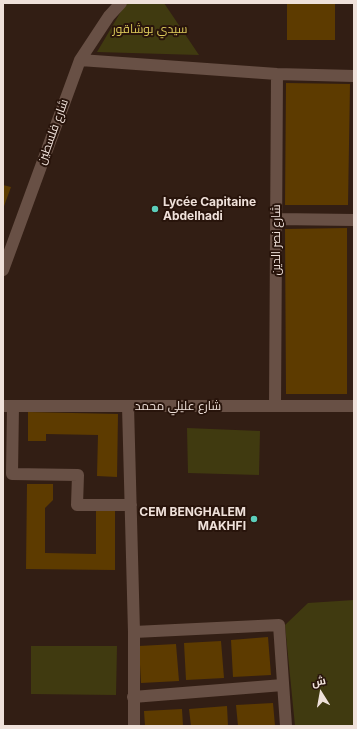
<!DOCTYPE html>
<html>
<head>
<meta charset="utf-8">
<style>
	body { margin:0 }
	#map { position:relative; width:357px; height:729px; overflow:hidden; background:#321e14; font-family:Inter,Cairo,sans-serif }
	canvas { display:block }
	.frame { position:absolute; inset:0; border:4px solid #efe1da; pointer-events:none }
	.north { position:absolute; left:301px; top:673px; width:40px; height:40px; -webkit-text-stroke:3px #28140b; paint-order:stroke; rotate:349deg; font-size:11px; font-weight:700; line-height:16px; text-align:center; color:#efe1da }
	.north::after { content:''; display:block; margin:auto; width:14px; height:18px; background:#efe1da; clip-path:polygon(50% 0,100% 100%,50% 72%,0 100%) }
</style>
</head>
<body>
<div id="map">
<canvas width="357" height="729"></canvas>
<div class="frame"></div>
<div class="north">ش</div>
</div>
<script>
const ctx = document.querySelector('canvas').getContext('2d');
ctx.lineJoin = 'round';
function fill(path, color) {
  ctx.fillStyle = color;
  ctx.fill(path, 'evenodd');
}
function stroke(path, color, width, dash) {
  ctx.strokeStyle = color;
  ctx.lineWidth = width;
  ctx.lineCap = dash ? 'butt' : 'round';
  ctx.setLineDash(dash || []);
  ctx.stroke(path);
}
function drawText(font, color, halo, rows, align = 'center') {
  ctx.font = font + ' Inter,Cairo,sans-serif';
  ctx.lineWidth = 4;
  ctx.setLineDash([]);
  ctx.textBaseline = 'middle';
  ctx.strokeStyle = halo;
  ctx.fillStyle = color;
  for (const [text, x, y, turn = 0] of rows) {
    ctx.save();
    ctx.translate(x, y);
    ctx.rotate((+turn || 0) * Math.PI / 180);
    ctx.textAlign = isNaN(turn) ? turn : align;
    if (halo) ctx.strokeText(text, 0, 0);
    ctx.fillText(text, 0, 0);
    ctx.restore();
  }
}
fill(new Path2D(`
	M 128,3 L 164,3 L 199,55 L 97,52 L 123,8 Z
	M 187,428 L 260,431 L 259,475 L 188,473 Z
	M 354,600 L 354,726 L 295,726 L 285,625 L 308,603 Z
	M 31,646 L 117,646 L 116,695 L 31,694 Z`), '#403a10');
fill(new Path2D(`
	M 287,3 L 335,3 L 335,40 L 287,40 Z
	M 286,83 L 350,84 L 348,205 L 285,205 Z
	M 3,185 L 11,187 L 3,209 Z
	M 347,228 L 347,394 L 286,394 L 285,229 Z
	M 28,412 L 118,414 L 117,477 L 97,476 L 98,435 L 46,434 L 46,441 L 28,441 Z
	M 27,484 L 53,484 L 53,500 L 45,508 L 45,553 L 96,554 L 96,510 L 115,511 L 115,570 L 26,569 Z
	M 268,637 L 271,675 L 233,677 L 231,640 Z
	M 221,641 L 224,678 L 186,680 L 184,643 Z
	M 176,644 L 179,681 L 141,683 L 139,646 Z
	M 273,703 L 275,726 L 238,726 L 236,705 Z
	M 227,706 L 228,726 L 191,726 L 189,709 Z
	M 182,709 L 183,726 L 145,726 L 144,711 Z`), '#5d3b00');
stroke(new Path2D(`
	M 80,60 L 277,74 L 354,76
	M 277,219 L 354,220
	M 3,270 L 80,60 L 109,16 L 121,3
	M 3,406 L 354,406
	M 13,406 L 12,474 L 78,475 L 77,505 L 131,505
	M 128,406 L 134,632 L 134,726
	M 275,406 L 277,74
	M 134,632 L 279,625 L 286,726
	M 133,697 L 283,685`), '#685045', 12);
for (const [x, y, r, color] of [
	[155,209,4,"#5ccebb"],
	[254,519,4,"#5ccebb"]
]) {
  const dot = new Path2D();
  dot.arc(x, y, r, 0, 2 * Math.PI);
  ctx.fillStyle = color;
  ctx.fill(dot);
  stroke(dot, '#28140b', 1.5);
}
drawText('12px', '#ddcb5b', '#28140b', [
	["سيدي بوشاقور",150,29]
]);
drawText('12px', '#efe1da', '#28140b', [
	["شارع فلسطين",53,132,-70],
	["شارع نصر الدين",276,240,-90],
	["شارع عليلي محمد",178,406]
]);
drawText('bold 12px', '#efe1da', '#28140b', [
	["Lycée Capitaine",163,202],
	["Abdelhadi",163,216],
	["CEM BENGHALEM",246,512,"right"],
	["MAKHFI",246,526,"right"]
], 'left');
</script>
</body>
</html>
